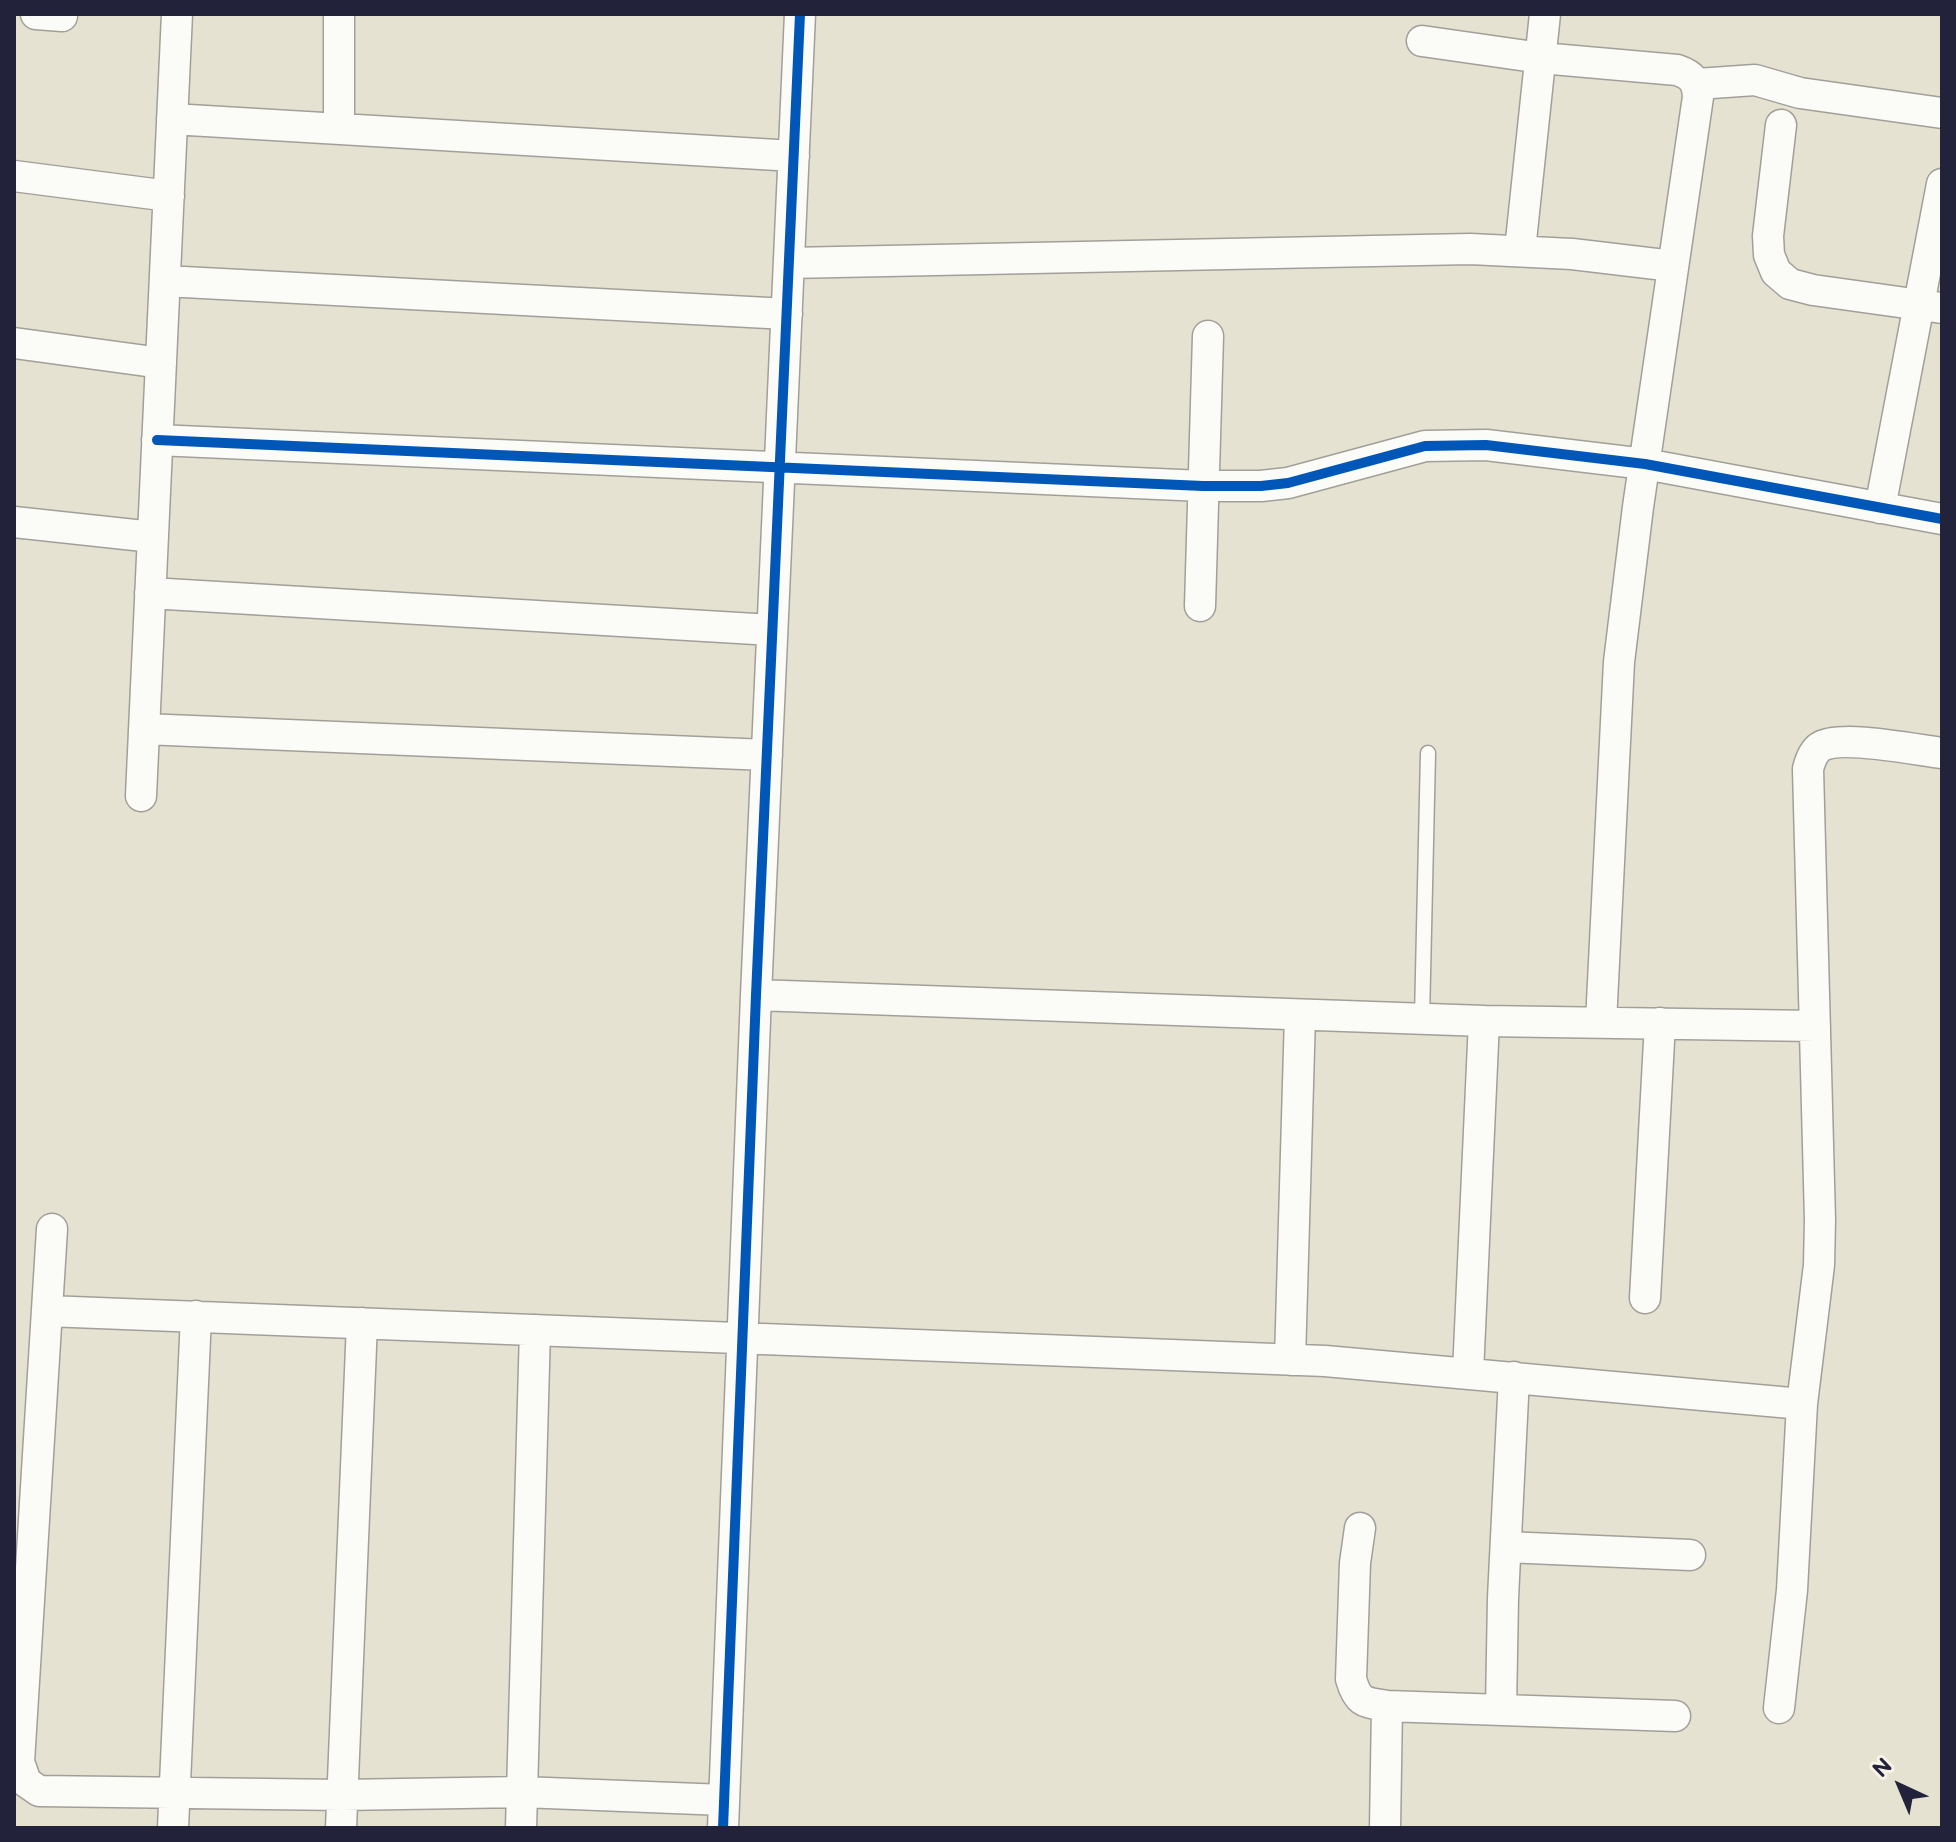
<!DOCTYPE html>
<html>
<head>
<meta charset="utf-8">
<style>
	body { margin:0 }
	#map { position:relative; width:1956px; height:1842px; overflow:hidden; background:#e6e2d2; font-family:"Balsamiq Sans",sans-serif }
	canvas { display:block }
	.frame { position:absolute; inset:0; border:16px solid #22223b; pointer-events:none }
	.north { position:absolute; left:1860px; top:1746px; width:80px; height:80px; -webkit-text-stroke:6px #f7f3e8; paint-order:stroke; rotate:316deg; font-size:22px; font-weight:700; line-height:32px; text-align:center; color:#22223b }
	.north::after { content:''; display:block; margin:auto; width:28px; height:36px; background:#22223b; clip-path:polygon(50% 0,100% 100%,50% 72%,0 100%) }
</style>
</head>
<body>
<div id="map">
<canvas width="1956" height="1842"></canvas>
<div class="frame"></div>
<div class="north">N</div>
</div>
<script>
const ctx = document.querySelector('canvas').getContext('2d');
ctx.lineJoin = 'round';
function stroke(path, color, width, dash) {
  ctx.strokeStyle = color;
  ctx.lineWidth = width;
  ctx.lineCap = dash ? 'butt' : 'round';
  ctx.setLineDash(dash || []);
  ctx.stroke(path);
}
const lane = new Path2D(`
	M 1422,1018 L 1428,753`);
const street = new Path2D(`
	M 36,14 L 62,16
	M 1422,41 L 1541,58 L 1677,70 C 1692,75 1697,81 1698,97 L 1638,507 L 1619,662 L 1601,1022
	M 1697,84 L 1755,80 L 1800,93 L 1942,113
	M 172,119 L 794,156
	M 1781,125 L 1768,236 L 1769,255 L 1776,272 L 1790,284 L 1813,290 L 1942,308
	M 339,129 L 339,14
	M 14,176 L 169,196
	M 1520,250 L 1545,14
	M 789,263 L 1470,249 L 1572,254 L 1673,266
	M 165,281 L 787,314
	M 14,343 L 161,363
	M 157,440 L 1203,486 L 1261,486 L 1288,483 L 1425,446 L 1486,445 L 1645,464 L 1942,519
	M 1880,508 L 1942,184
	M 14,522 L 153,537
	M 150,593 L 772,630
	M 1200,606 L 1208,336
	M 144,729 L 767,755
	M 141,796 L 177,14
	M 756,995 L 1484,1021 L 1815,1026
	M 52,1229 L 19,1762 L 26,1782 L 39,1791 L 342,1795 L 522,1792 L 724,1800
	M 1645,1298 L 1660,1023
	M 47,1311 L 1325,1361 L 1802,1404
	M 1290,1360 L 1300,1015
	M 1468,1373 L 1484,1021
	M 1360,1528 L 1355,1563 L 1351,1679 C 1358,1703 1364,1702 1387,1706 L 1675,1716
	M 1506,1547 L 1690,1555
	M 1779,1708 L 1792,1590 L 1802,1404 L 1819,1265 L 1820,1220 L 1808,769 C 1810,761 1813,752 1820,747 C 1840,734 1917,750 1942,753
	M 1501,1709 L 1503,1598 L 1514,1377
	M 173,1828 L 196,1316
	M 341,1828 L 362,1323
	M 521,1828 L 535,1330
	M 723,1828 L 756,995 L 800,14
	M 1385,1828 L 1387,1706`);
stroke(lane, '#a29f99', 17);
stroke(street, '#a29f99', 33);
stroke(lane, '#fbfbf8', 14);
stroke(street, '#fbfbf8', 30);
stroke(new Path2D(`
	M 157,440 L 1203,486 L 1261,486 L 1288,483 L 1425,446 L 1486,445 L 1645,464 L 1942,519
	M 723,1828 L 756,995 L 800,14`), '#0057b8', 10);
</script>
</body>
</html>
